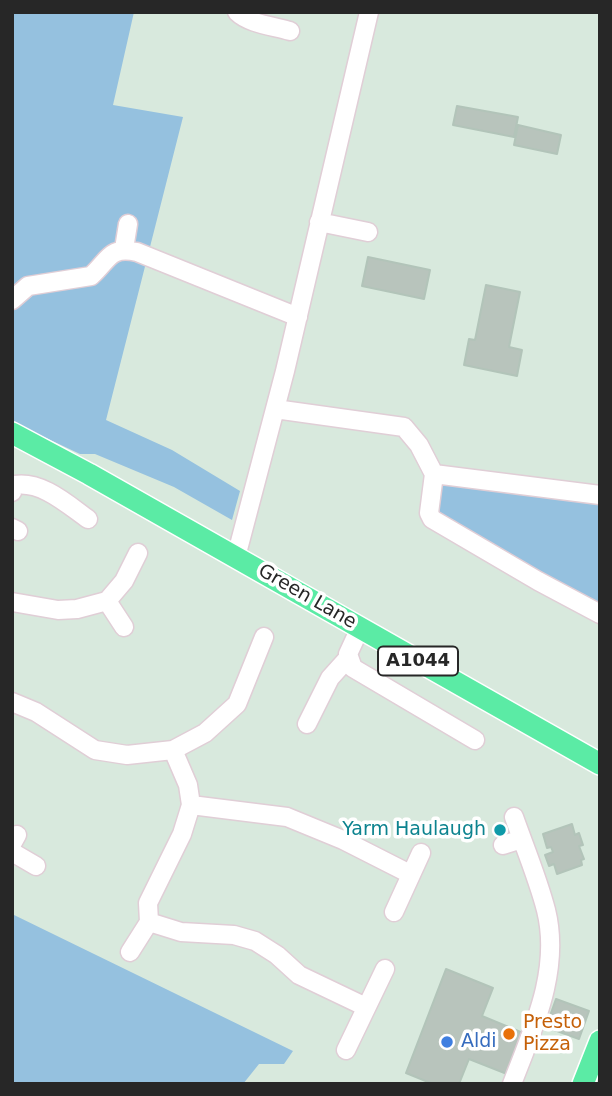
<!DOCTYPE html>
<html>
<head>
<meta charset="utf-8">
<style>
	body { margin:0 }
	#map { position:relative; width:612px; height:1096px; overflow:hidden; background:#d8e9dd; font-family:"DejaVu Sans",sans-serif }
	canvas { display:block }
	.frame { position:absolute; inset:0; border:14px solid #272727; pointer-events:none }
</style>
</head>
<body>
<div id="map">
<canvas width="612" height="1096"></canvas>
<div class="frame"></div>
</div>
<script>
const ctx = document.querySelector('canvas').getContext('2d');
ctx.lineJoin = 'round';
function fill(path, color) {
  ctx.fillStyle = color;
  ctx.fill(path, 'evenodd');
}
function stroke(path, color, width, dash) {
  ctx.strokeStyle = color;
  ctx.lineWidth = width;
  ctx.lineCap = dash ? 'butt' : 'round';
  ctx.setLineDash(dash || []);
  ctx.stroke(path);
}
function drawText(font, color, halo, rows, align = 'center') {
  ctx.font = font + ' "DejaVu Sans",sans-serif';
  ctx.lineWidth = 7;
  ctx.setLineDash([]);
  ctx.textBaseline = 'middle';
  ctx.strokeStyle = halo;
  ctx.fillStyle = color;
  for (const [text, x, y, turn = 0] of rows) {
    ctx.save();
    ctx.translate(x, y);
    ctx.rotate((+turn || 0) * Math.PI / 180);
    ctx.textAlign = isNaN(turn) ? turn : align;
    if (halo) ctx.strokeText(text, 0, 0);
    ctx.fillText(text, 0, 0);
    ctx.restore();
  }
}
fill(new Path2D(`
	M 12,12 L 134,12 L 113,105 L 183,117 L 106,420 L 172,450 L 240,491 L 232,520 L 174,487 L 95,454 L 80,454 L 12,422 Z
	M 444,481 L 600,500 L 600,608 L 530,566 L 525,568 L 436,515 L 438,487 Z
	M 12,914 L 293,1051 L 284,1064 L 259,1064 L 243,1084 L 12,1084 Z`), '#95c1df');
const building = new Path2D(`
	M 457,106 L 518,117 L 514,137 L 453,125 Z
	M 518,125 L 561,135 L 557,154 L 514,145 Z
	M 368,257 L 430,270 L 424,299 L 362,286 Z
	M 486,285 L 520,292 L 509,347 L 522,350 L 517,376 L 464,365 L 469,339 L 475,340 Z
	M 572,824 L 575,835 L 579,833 L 583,845 L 579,846 L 584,859 L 581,860 L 582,865 L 557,874 L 554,864 L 549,866 L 545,855 L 553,852 L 551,847 L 547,848 L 543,834 Z
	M 446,969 L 493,988 L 482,1016 L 523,1033 L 507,1074 L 469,1059 L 459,1084 L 433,1084 L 406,1073 Z
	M 556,999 L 589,1011 L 579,1039 L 546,1027 Z`);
fill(building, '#b8c4bc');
stroke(building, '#b2c4b9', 2);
const minor = new Path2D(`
	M 237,12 C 249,24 274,26 290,31
	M 319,222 L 368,232
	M 124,249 L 128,224
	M 12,300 L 28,286 L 91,276 C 109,260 109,246 137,252 L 298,317
	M 275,409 L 404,427 L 419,445 L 434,474 L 429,513 L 432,519 L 538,581 L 600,614
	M 434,474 L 600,495
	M 12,492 L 15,485 C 42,481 67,504 88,519
	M 12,528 L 18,531
	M 236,557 L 285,371 L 369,12
	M 107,601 L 124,627
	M 12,602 L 58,610 L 77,609 L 107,601 L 124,581 L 138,553
	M 360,628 L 348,654 L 353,668 L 475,740
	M 12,702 L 36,712 L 95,750 L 127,755 L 173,750 L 205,733 L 237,704 L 264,637
	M 307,724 L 330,678 L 348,658
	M 173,750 L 188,785 L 191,805 L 182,834 L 148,903 L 149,922 L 181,932 L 234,935 L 255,941 L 277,955 L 299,975 L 366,1007
	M 191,805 L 287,817 L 343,840 L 410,874
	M 12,844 L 17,835
	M 503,845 L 522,839
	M 12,852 L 36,866
	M 394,912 L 421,853
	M 130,952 L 149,922
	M 346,1050 L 385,969
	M 512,1084 C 533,1029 561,970 546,910 C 538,879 525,848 514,817`);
const major = new Path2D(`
	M 12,433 L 89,474 L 600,764
	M 583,1084 L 600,1041`);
stroke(minor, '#e0ced6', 21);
stroke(major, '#fff', 24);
stroke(minor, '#fff', 18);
stroke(major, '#5beba5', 21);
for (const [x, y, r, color] of [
	[500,830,7,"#0f9aa8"],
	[509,1034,7,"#e8710a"],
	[447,1042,7,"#3f7fe0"]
]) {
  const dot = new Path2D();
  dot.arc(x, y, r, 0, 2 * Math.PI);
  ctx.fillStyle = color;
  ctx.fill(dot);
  stroke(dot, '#fff', 2.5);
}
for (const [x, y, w] of [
	[418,661,80]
]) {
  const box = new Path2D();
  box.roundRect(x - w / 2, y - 14.5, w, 29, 5);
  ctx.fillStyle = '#fff';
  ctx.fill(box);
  stroke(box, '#272727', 2);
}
drawText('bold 18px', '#272727', null, [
	["A1044",418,661]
]);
drawText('19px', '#272727', '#fff', [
	["Green Lane",307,597,30]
]);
drawText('19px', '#0d838f', '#fff', [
	["Yarm Haulaugh",486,830]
], 'right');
drawText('19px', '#c56008', '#fff', [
	["Presto",523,1023],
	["Pizza",523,1045]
], 'left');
drawText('19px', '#366cbe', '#fff', [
	["Aldi",461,1042]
], 'left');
</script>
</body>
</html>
